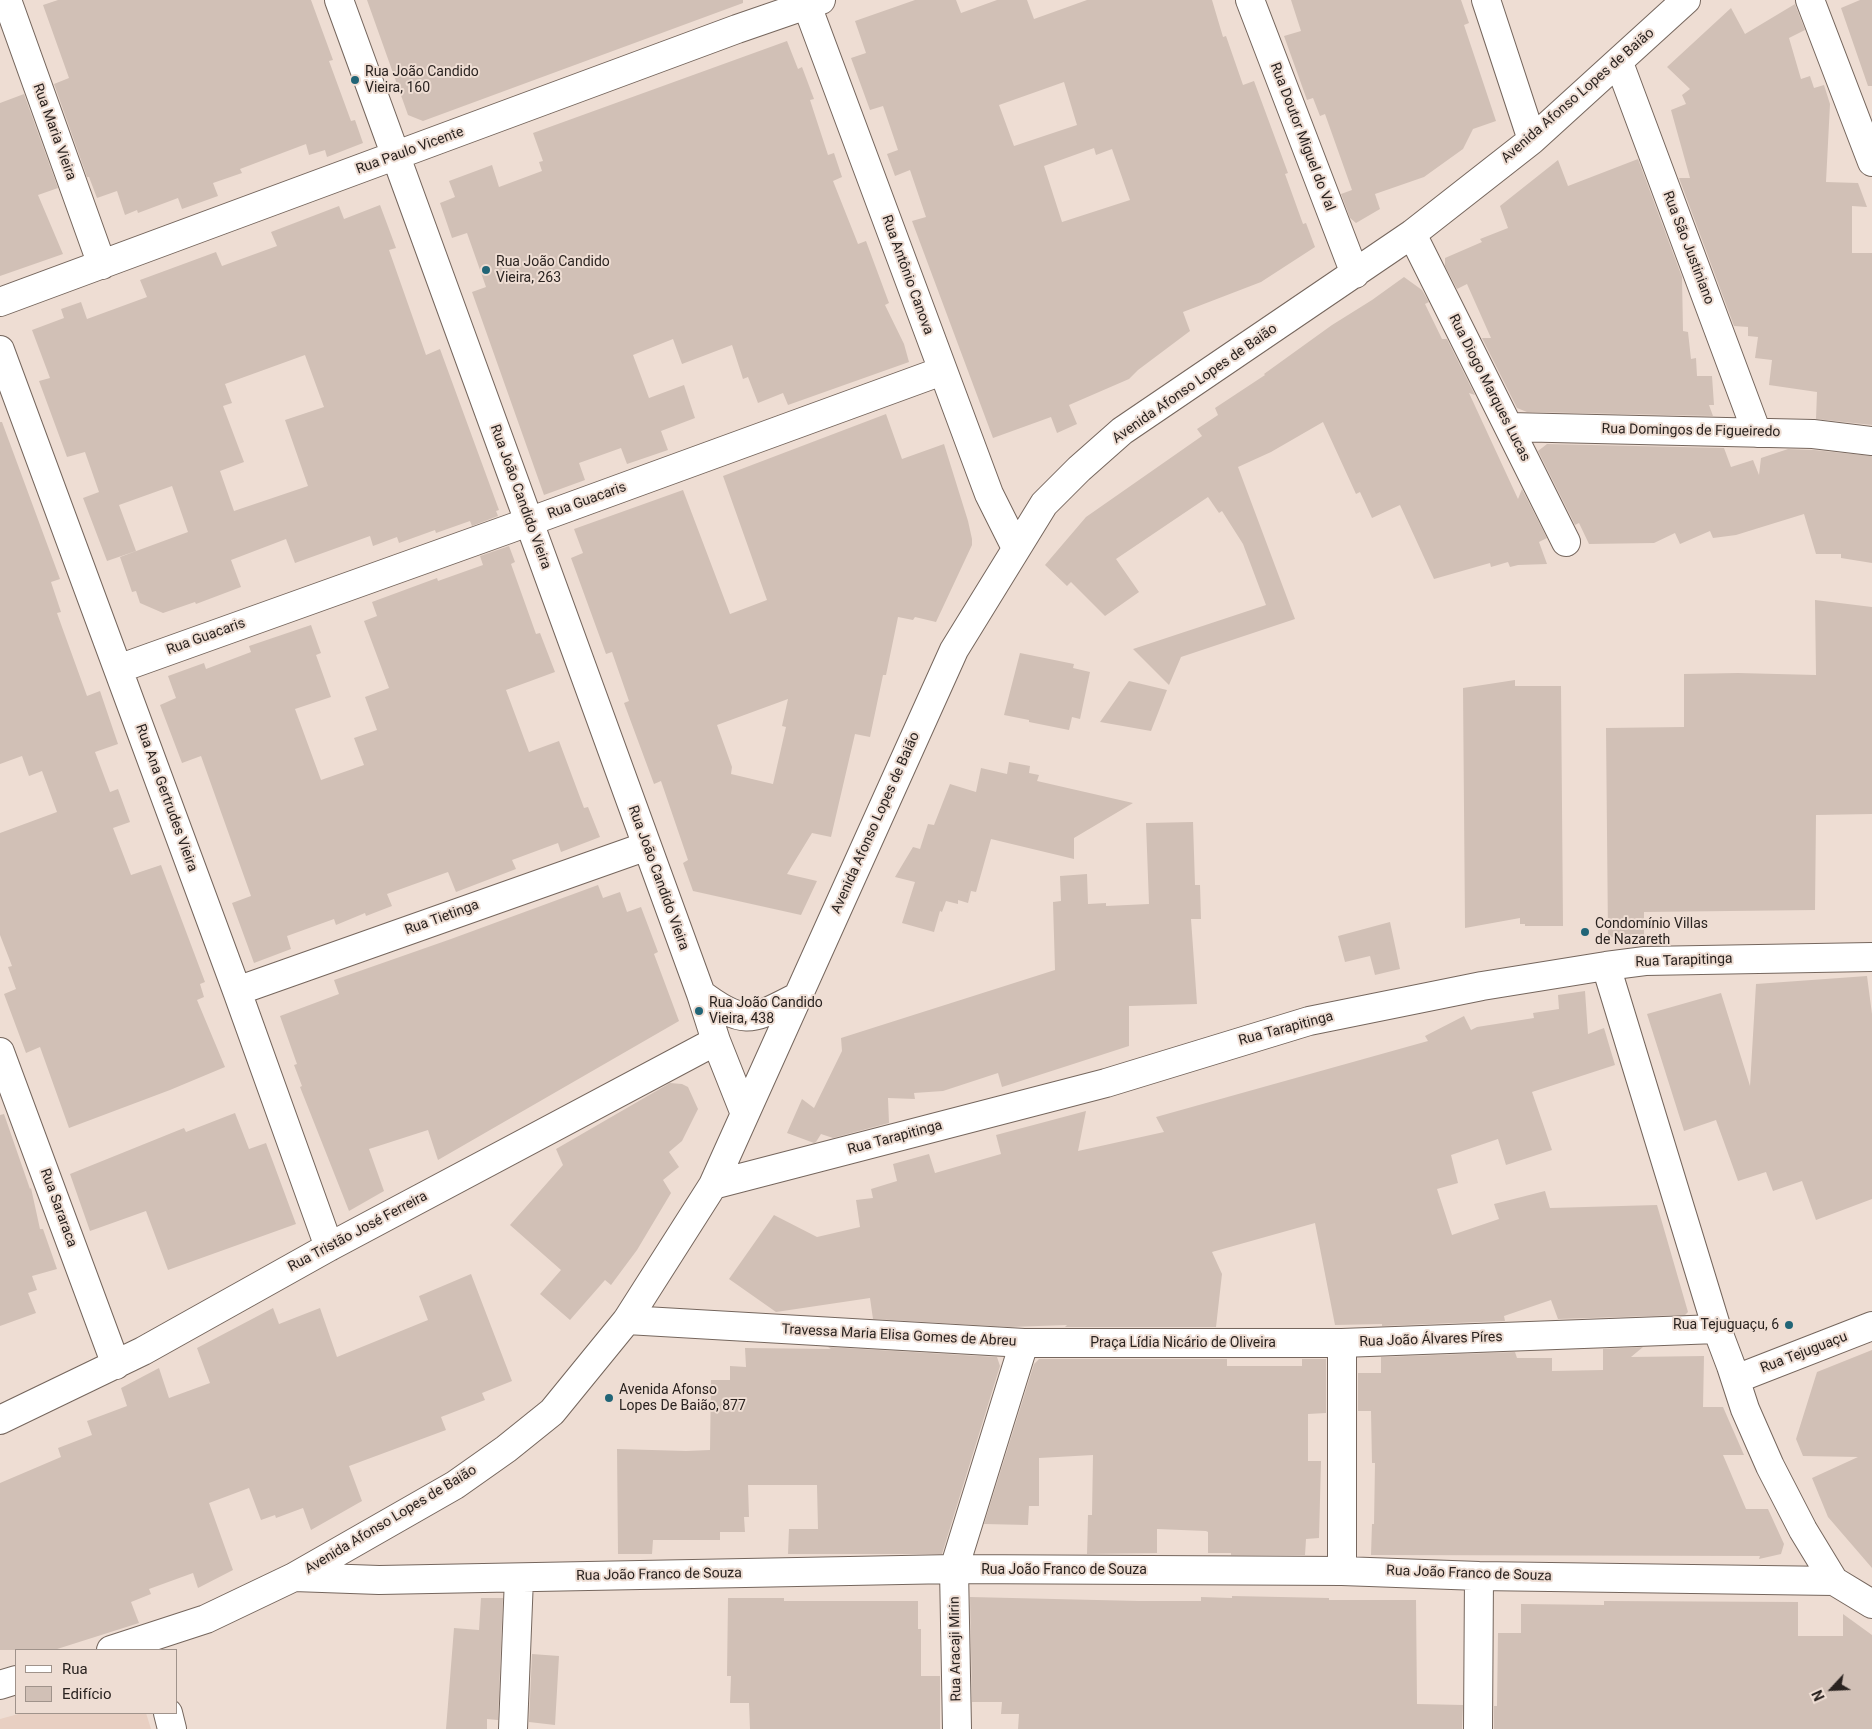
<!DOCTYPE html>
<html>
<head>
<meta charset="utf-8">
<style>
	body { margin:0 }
	#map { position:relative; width:1872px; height:1729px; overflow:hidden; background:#eeddd3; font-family:Roboto,sans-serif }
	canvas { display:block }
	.legend { position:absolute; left:15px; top:1649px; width:162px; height:65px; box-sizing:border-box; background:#eeddd3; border:1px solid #a0938b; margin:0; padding:6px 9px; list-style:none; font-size:15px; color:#2a2320 }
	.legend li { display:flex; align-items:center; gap:10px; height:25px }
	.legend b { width:25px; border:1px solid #a0938b }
	.north { position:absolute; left:1807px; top:1664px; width:50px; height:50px; -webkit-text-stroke:4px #eeddd3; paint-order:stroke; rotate:245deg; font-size:14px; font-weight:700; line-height:20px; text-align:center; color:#2a2320 }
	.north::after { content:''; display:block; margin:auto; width:18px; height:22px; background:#2a2320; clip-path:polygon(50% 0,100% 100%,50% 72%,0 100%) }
</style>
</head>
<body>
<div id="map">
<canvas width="1872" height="1729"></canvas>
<ul class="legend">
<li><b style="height:6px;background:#fff"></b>Rua</li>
<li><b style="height:14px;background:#d1c0b6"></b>Edifício</li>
</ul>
<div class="north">N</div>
</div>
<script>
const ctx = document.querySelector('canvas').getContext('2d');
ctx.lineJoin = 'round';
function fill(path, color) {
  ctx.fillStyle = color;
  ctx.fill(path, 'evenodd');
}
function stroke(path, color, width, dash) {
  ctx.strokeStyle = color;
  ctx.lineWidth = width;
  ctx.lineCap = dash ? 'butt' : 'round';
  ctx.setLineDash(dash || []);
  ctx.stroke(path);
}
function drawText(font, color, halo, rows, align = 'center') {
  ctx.font = font + ' Roboto,sans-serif';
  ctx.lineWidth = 4;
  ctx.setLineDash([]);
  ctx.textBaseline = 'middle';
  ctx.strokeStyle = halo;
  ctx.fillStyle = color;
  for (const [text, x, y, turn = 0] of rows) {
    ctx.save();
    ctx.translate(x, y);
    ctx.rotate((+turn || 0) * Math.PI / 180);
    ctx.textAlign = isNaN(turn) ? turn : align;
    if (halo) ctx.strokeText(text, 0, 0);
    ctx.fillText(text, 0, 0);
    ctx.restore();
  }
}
fill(new Path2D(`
	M 22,1713 L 146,1713 L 151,1729 L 0,1729 L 0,1719 Z`), '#e8cfc2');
fill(new Path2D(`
	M 58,0 L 311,0 L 333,60 L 329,61 L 351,121 L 355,120 L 363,143 L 327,157 L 325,150 L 309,155 L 306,144 L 240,169 L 242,173 L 213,183 L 218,196 L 182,209 L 178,198 L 138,213 L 137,210 L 125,215 L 117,191 L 97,198 L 89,177 L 87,177 L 54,84 L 69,78 L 43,5 Z
	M 367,0 L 743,0 L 743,3 L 423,121 L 408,115 Z
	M 915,0 L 956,0 L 961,13 L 997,0 L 1027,0 L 1034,19 L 1087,0 L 1212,0 L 1223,37 L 1226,36 L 1243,85 L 1254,81 L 1288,173 L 1285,174 L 1303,224 L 1306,223 L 1315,247 L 1261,282 L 1183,312 L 1190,331 L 1138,370 L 1129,379 L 1069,405 L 1077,424 L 1057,433 L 1051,417 L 993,438 L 912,221 L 926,217 L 910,170 L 895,176 L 887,154 L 898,150 L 883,106 L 870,110 L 851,58 L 866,53 L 855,21 ZM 1064,82 L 1077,125 L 1014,146 L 999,105 ZM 1094,148 L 1096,155 L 1112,149 L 1130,200 L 1062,222 L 1044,166 Z
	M 1291,0 L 1461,0 L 1469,23 L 1464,25 L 1496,121 L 1473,129 L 1463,149 L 1424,177 L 1375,194 L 1380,209 L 1356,223 L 1350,218 L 1341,194 L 1352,190 L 1325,114 L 1320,116 L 1313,98 L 1307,100 L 1284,36 L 1301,31 Z
	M 1860,0 L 1872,0 L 1872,86 L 1868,86 L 1841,8 Z
	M 1795,4 L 1805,30 L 1789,38 L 1801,79 L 1810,76 L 1814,88 L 1824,85 L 1830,104 L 1826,182 L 1858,183 L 1867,207 L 1852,206 L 1852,253 L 1872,253 L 1872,425 L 1816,419 L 1817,392 L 1769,385 L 1772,360 L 1755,358 L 1758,337 L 1748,336 L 1748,327 L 1734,326 L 1679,178 L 1690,178 L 1671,110 L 1686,104 L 1682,95 L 1690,89 L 1667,67 L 1731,8 L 1745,34 Z
	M 787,41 L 798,69 L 802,67 L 814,99 L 810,100 L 828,155 L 834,153 L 842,177 L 833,181 L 858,244 L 866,241 L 889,303 L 885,305 L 904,344 L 909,362 L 788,405 L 783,393 L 758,403 L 748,377 L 743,379 L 732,345 L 682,364 L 673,339 L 633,355 L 649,398 L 684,385 L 695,418 L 661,431 L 668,450 L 627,464 L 621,448 L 579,463 L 585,480 L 544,495 L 472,292 L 486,287 L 467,233 L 452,238 L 440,203 L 455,197 L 449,181 L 492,165 L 499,187 L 542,171 L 539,162 L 543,161 L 533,133 Z
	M 24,94 L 58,188 L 38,195 L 63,254 L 0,276 L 0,103 Z
	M 1638,159 L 1682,277 L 1683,331 L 1688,332 L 1691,359 L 1696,358 L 1697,376 L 1712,376 L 1714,405 L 1709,405 L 1713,416 L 1527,412 L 1517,408 L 1482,338 L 1491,338 L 1467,284 L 1457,289 L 1445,266 L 1445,258 L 1482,242 L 1480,239 L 1508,228 L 1500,206 L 1558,160 L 1568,186 Z
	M 380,205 L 396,248 L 389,250 L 426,355 L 440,349 L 499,510 L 496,511 L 498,516 L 472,526 L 470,521 L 436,533 L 435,530 L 399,543 L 397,537 L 373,546 L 370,536 L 295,563 L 286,539 L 231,560 L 241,587 L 196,604 L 195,602 L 163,613 L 140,603 L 136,591 L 132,592 L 120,557 L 188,532 L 172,486 L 119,505 L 136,551 L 107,561 L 83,498 L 99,492 L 85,452 L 67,457 L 39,381 L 50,378 L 32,330 L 64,318 L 61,309 L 81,302 L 87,319 L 147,297 L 140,280 L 216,252 L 222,266 L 277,246 L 271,232 L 339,206 L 344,219 ZM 305,355 L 324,407 L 285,420 L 308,486 L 234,511 L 220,471 L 244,462 L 223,406 L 232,403 L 225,384 Z
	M 1404,277 L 1422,290 L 1429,302 L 1425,304 L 1442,339 L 1447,339 L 1475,395 L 1469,393 L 1518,499 L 1522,489 L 1547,538 L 1539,542 L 1547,564 L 1518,565 L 1510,567 L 1508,562 L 1491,567 L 1490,563 L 1434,579 L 1400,505 L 1372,518 L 1360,492 L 1356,494 L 1323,422 L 1271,452 L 1238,467 L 1295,619 L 1181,657 L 1169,685 L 1133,649 L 1266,605 L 1243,544 L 1222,511 L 1219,513 L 1208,497 L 1116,559 L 1139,592 L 1105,616 L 1071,582 L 1067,586 L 1045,565 L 1086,517 L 1202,436 L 1197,429 L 1218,415 L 1215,408 L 1265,375 L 1264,374 L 1332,325 L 1372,300 Z
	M 886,414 L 902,459 L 944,444 L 968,521 L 972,539 L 972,545 L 936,622 L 915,617 L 913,620 L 898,617 L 886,675 L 883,675 L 870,737 L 855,734 L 831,837 L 812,833 L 787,874 L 817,881 L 801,915 L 693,891 L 683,863 L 688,860 L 661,781 L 654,784 L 624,703 L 629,701 L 612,652 L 606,654 L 571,558 L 583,553 L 574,529 L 683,490 L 730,614 L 767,600 L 723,476 ZM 788,699 L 782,726 L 786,727 L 773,784 L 731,774 L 732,767 L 717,725 Z
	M 0,422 L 2,422 L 60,579 L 51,582 L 61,612 L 57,613 L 62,627 L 87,696 L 100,691 L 118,744 L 95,752 L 110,792 L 118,789 L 130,822 L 113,828 L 131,875 L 161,865 L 205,982 L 200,984 L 204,997 L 197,1000 L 225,1067 L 170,1090 L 69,1128 L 40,1047 L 26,1053 L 4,994 L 16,989 L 8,967 L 12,966 L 0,935 L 0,833 L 57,812 L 42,771 L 29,776 L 22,756 L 0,764 Z
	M 1547,444 L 1724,448 L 1731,467 L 1753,460 L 1759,475 L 1761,458 L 1788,449 L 1814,450 L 1872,456 L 1872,563 L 1841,558 L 1841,554 L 1816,554 L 1804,514 L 1736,535 L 1713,538 L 1710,531 L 1680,544 L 1675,533 L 1654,543 L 1589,544 L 1579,523 L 1575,525 L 1538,451 Z
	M 509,546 L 515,562 L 511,564 L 536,634 L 540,633 L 555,672 L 506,690 L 529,752 L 559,741 L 584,808 L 588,807 L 600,837 L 561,852 L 558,843 L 512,860 L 516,869 L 456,892 L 448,872 L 387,894 L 392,906 L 366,916 L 365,913 L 336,925 L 334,919 L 287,936 L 291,949 L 254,963 L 232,903 L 251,896 L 201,756 L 182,763 L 160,705 L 176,698 L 168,676 L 204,663 L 206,669 L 251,652 L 249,646 L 311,625 L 321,653 L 316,655 L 331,697 L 295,709 L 321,780 L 364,765 L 354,738 L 377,730 L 365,697 L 389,688 L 364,621 L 377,616 L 372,602 L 437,578 L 438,581 L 483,565 L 480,556 Z
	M 1815,600 L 1872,607 L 1872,814 L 1816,815 L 1815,910 L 1644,912 L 1644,936 L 1608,937 L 1606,728 L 1684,727 L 1684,674 L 1738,673 L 1816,675 Z
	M 1020,653 L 1074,664 L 1073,668 L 1090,672 L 1080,719 L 1072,717 L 1069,730 L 1029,722 L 1029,720 L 1004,715 Z
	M 1515,680 L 1515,686 L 1561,686 L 1563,926 L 1525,926 L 1525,924 L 1520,924 L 1520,918 L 1465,928 L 1463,688 Z
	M 1129,681 L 1167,690 L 1151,731 L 1100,722 Z
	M 1009,762 L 1030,766 L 1029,773 L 1039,775 L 1037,781 L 1133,803 L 1074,838 L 1074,859 L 991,839 L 976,892 L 971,891 L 968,903 L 958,900 L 958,904 L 946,901 L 942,912 L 940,911 L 934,932 L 902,923 L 915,882 L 895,877 L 913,847 L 920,849 L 928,824 L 934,825 L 950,784 L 976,792 L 981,768 L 1007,774 Z
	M 1193,822 L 1195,885 L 1200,885 L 1201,919 L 1191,919 L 1197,1004 L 1129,1006 L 1129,1046 L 1002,1087 L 998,1073 L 943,1091 L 914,1093 L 915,1099 L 888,1098 L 889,1123 L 833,1138 L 821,1134 L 816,1142 L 814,1143 L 787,1133 L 802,1099 L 814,1108 L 842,1051 L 841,1038 L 1055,970 L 1053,902 L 1061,901 L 1060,876 L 1087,874 L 1088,904 L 1106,903 L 1106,906 L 1149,904 L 1146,823 Z
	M 598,885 L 603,898 L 620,892 L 627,912 L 641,907 L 658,952 L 654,954 L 679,1021 L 438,1160 L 428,1130 L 369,1149 L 384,1191 L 349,1211 L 300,1087 L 302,1086 L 294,1065 L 297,1064 L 280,1016 L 339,994 L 334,980 L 451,939 Z
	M 1390,922 L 1400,969 L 1375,975 L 1370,956 L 1345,962 L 1338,936 Z
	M 1867,976 L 1872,1014 L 1872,1199 L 1816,1220 L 1802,1181 L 1773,1191 L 1766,1172 L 1738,1181 L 1716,1120 L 1684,1131 L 1647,1014 L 1721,993 L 1750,1086 L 1756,984 Z
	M 1585,991 L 1588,1034 L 1604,1028 L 1615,1065 L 1532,1092 L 1552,1150 L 1506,1165 L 1498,1139 L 1451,1155 L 1458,1183 L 1437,1189 L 1452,1235 L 1499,1219 L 1494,1204 L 1545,1191 L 1550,1208 L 1657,1205 L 1688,1312 L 1685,1315 L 1558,1319 L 1551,1300 L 1504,1316 L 1505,1321 L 1382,1326 L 1382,1324 L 1335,1325 L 1315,1223 L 1212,1252 L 1222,1274 L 1216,1327 L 1065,1327 L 1067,1325 L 1010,1327 L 873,1319 L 870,1298 L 776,1312 L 729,1279 L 774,1215 L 817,1237 L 860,1227 L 856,1200 L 873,1198 L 871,1189 L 897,1181 L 893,1164 L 929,1154 L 935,1173 L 1001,1154 L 996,1135 L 1086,1111 L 1078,1151 L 1164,1132 L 1156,1117 L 1428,1041 L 1425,1036 L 1464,1016 L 1471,1030 L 1477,1027 L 1534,1018 L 1533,1013 L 1559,1009 L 1558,995 Z
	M 670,1083 L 682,1084 L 688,1087 L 698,1109 L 682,1141 L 669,1152 L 679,1167 L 663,1180 L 671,1193 L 637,1250 L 611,1285 L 605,1280 L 570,1320 L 540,1294 L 561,1270 L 510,1225 L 563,1165 L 556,1149 Z
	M 235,1113 L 249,1149 L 266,1143 L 296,1224 L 168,1270 L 146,1211 L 90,1231 L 70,1174 L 184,1128 L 186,1132 Z
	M 4,1114 L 30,1189 L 31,1188 L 40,1229 L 43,1229 L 57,1269 L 32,1276 L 37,1290 L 28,1293 L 36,1313 L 0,1326 L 0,1115 Z
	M 471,1274 L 512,1381 L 482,1393 L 485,1400 L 441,1417 L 446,1430 L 349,1466 L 362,1501 L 311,1530 L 303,1508 L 276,1518 L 275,1515 L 261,1520 L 249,1488 L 209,1503 L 233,1570 L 198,1588 L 193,1573 L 149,1589 L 151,1594 L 131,1602 L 139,1623 L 54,1650 L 0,1650 L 0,1483 L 61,1457 L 58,1448 L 92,1435 L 87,1421 L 127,1406 L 121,1388 L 159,1368 L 169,1398 L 210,1383 L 197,1348 L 273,1308 L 279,1324 L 320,1308 L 337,1357 L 428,1320 L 419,1296 Z
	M 828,1347 L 997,1357 L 1000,1366 L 942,1554 L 788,1554 L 789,1529 L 818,1529 L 817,1485 L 748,1485 L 749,1517 L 744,1517 L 745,1532 L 720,1532 L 720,1540 L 653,1540 L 652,1554 L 618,1554 L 617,1449 L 686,1451 L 710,1450 L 711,1380 L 730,1380 L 730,1366 L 746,1367 L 745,1348 L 831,1349 Z
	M 1643,1347 L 1631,1357 L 1704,1356 L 1703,1407 L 1723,1407 L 1744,1455 L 1723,1455 L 1746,1509 L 1768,1509 L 1784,1544 L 1781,1554 L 1759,1559 L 1760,1556 L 1371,1555 L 1372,1524 L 1374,1524 L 1375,1463 L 1372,1463 L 1371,1411 L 1358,1411 L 1358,1373 L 1381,1373 L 1381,1357 L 1515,1352 L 1517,1358 L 1552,1358 L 1552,1371 L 1603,1370 L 1603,1349 Z
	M 1872,1350 L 1872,1568 L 1828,1517 L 1812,1478 L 1858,1457 L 1803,1456 L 1796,1439 L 1817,1372 Z
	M 1039,1359 L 1227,1359 L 1227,1366 L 1302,1366 L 1302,1359 L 1326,1359 L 1326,1413 L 1308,1414 L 1308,1461 L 1321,1461 L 1319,1538 L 1306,1539 L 1305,1555 L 1231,1555 L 1231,1553 L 1208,1553 L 1208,1532 L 1206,1531 L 1157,1529 L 1157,1553 L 1087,1554 L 1088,1515 L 1092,1515 L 1093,1455 L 1039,1458 L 1039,1506 L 1029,1506 L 1028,1525 L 984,1524 L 1034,1364 Z
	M 1232,1596 L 1329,1598 L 1329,1600 L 1416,1600 L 1417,1704 L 1463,1705 L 1462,1729 L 1018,1729 L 1019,1714 L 1001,1714 L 1002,1702 L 972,1702 L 970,1597 L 1139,1601 L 1201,1601 L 1201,1597 L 1232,1598 Z
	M 481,1598 L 503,1598 L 498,1720 L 487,1719 L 487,1729 L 446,1729 L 454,1628 L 479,1630 Z
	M 728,1598 L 784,1598 L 784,1601 L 918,1601 L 918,1629 L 921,1629 L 921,1676 L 940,1676 L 940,1729 L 750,1729 L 749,1703 L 730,1703 L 731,1676 L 727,1676 Z
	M 1604,1601 L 1798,1602 L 1798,1636 L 1843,1636 L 1843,1614 L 1872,1635 L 1872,1729 L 1494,1729 L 1494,1706 L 1497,1706 L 1498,1633 L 1521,1633 L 1521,1604 L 1604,1605 Z
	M 532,1654 L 559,1656 L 555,1725 L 529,1722 Z`), '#d1c0b6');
const minor = new Path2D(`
	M 7,0 L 102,265
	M 339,0 L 701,994 L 716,1041 L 745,1114
	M 805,0 L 989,494 L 1016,548
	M 1250,0 L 1355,274
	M 1486,0 L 1532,140
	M 1810,0 L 1872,162
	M 1619,63 L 1757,433
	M 1412,234 L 1566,542
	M 0,302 L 737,29 L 821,0
	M 0,350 L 237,991 L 329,1247
	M 1509,427 L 1813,434 L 1872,441
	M 118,669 L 509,529 L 942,371
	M 1606,966 L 1717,1329 L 1731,1366 L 1745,1409 L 1770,1466 L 1803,1530 L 1834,1581 L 1872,1604
	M 237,991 L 647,846
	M 701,994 C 746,1028 753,1019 799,996
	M 0,1052 L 116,1365
	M 713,1185 L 1106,1083 L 1309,1021 L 1482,986 L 1606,966 L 1645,961 L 1872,957
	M 627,1320 L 1024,1343 L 1342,1343 L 1717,1329
	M 1342,1343 L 1342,1571
	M 1736,1379 L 1872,1326
	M 0,1420 L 143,1351 L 329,1247 L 716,1041
	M 294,1577 L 379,1580 L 954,1569 L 1342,1571 L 1479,1576 L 1834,1581
	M 111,1650 L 206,1619 L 294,1577 L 455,1485 L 506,1449 L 552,1412 L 627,1320 L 713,1185 L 954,650 L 1044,504 L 1079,469 L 1122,431 L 1412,234 L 1532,140 L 1686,0
	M 0,1685 L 16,1680
	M 168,1713 L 172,1729
	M 513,1729 L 519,1578
	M 957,1729 L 954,1569 L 1024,1343
	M 1478,1729 L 1479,1576`);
stroke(minor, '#75665d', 30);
stroke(minor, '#fff', 28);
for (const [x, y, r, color] of [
	[355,80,5,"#216577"],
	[486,270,5,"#216577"],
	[1585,932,5,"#216577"],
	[699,1011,5,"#216577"],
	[1789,1325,5,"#216577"],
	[609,1398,5,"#216577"]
]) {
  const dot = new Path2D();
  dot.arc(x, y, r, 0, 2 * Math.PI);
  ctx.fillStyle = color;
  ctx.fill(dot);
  stroke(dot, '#eeddd3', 2);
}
drawText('14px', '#2a2320', '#eeddd3', [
	["Rua João Candido",365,72],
	["Vieira, 160",365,88],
	["Rua João Candido",496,262],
	["Vieira, 263",496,278],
	["Condomínio Villas",1595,924],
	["de Nazareth",1595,940],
	["Rua João Candido",709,1003],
	["Vieira, 438",709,1019],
	["Rua Tejuguaçu, 6",1779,1325,"right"],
	["Avenida Afonso",619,1390],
	["Lopes De Baião, 877",619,1406]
], 'left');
drawText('14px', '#2a2320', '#eeddd3', [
	["Avenida Afonso Lopes de Baião",1578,96,-41],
	["Rua Maria Vieira",54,132,70],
	["Rua Doutor Miguel do Val",1302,137,69],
	["Rua Paulo Vicente",410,151,-20],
	["Rua São Justiniano",1688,248,69],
	["Rua Antônio Canova",907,275,70],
	["Avenida Afonso Lopes de Baião",1195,384,-35],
	["Rua Diogo Marques Lucas",1489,388,63],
	["Rua Domingos de Figueiredo",1691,431,1],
	["Rua João Candido Vieira",520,497,70],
	["Rua Guacaris",587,501,-20],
	["Rua Guacaris",206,637,-20],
	["Rua Ana Gertrudes Vieira",166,798,70],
	["Avenida Afonso Lopes de Baião",876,823,-66],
	["Rua João Candido Vieira",658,878,70],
	["Rua Tietinga",442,918,-20],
	["Rua Tarapitinga",1684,961,-2],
	["Rua Tarapitinga",1286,1029,-15],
	["Rua Tarapitinga",895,1138,-15],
	["Rua Sararaca",58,1208,70],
	["Rua Tristão José Ferreira",358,1232,-28],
	["Travessa Maria Elisa Gomes de Abreu",899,1336,3],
	["Rua João Álvares Píres",1431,1340,-2],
	["Praça Lídia Nicário de Oliveira",1183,1343],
	["Rua Tejuguaçu",1804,1353,-21],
	["Avenida Afonso Lopes de Baião",391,1520,-31],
	["Rua João Franco de Souza",1064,1570],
	["Rua João Franco de Souza",1469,1574,2],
	["Rua João Franco de Souza",659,1575,-1],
	["Rua Aracaji Mirin",956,1649,-91]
]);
</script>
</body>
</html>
